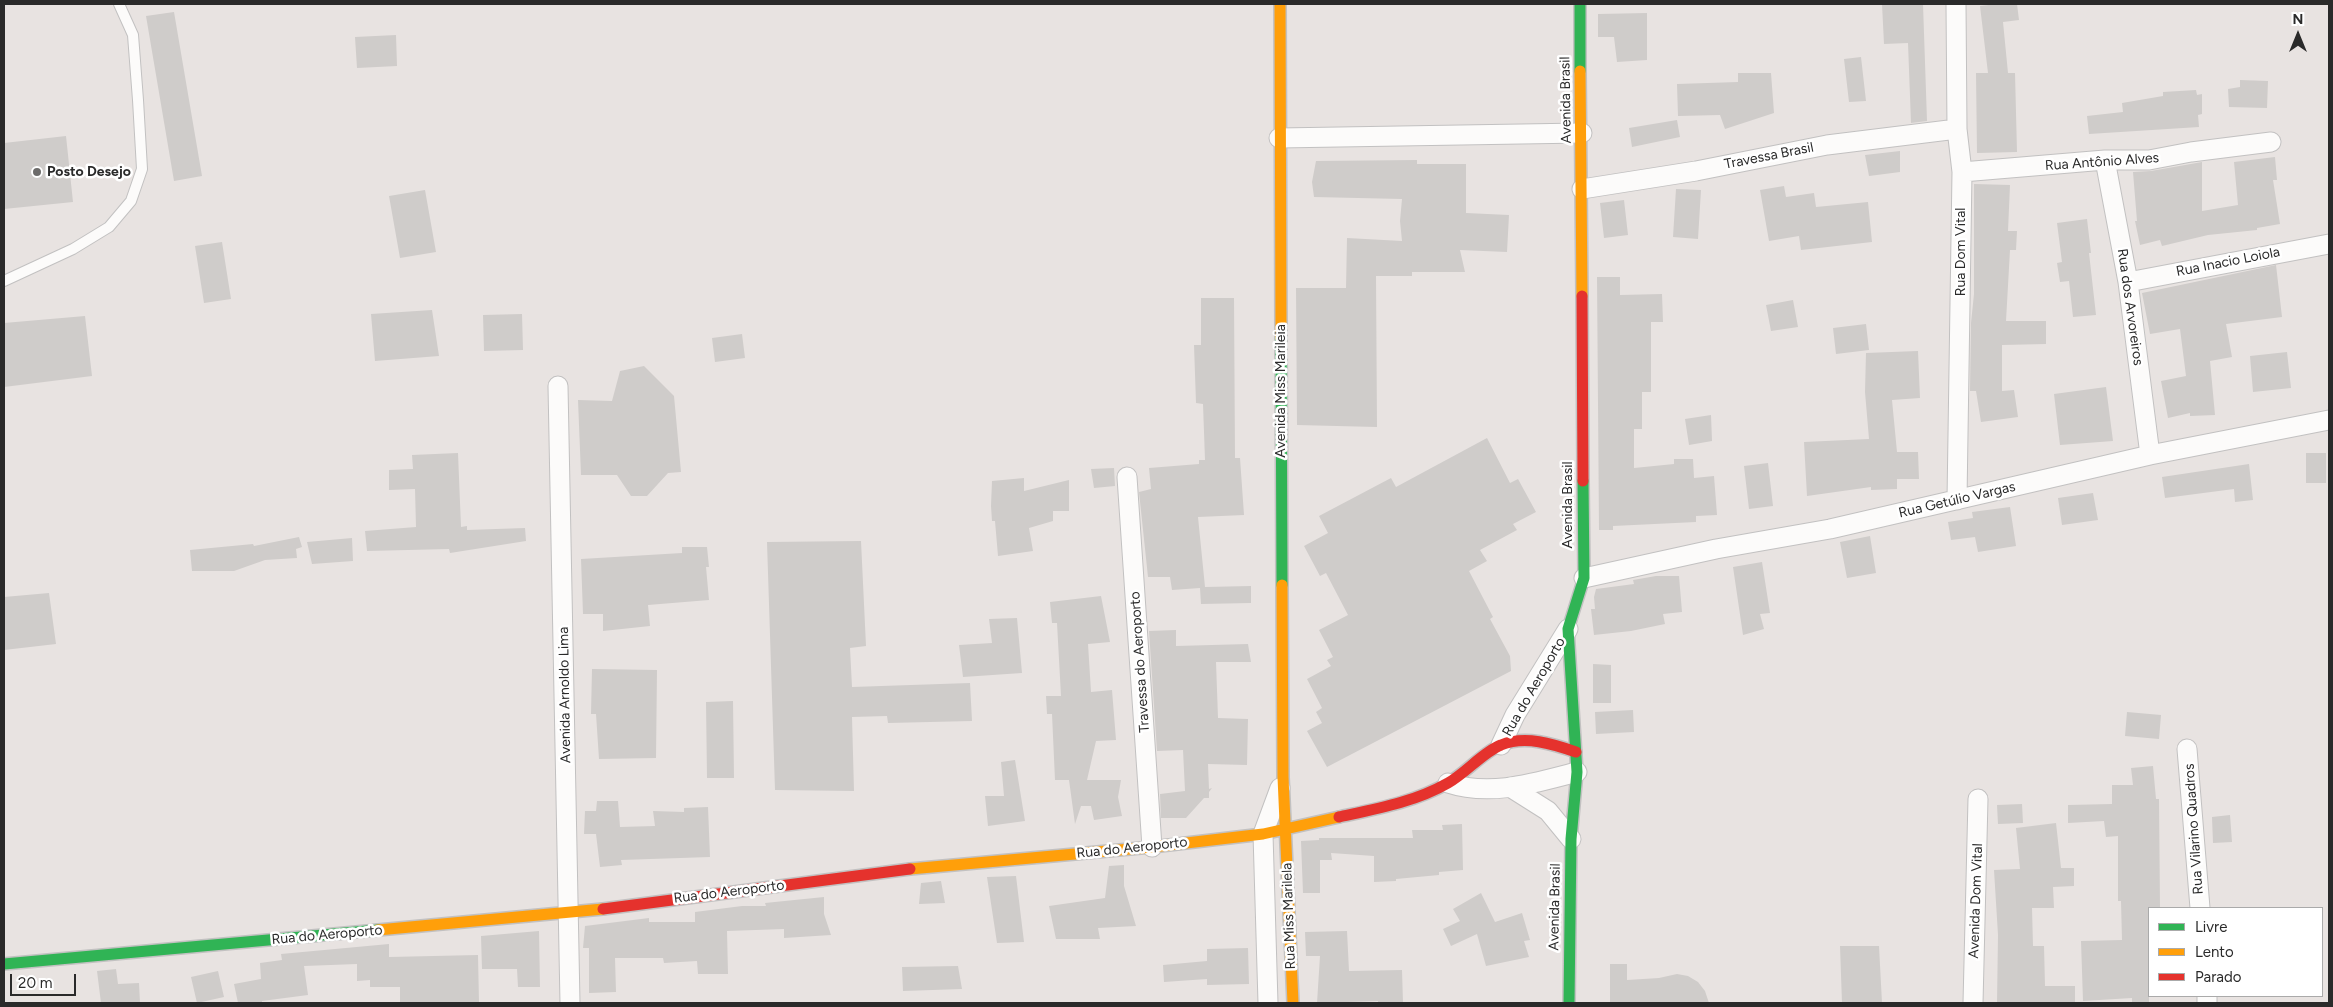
<!DOCTYPE html>
<html>
<head>
<meta charset="utf-8">
<style>
	body { margin:0 }
	#map { position:relative; width:2333px; height:1007px; overflow:hidden; background:#e8e3e1; font-family:Figtree,sans-serif }
	canvas { display:block }
	.frame { position:absolute; inset:0; border:5px solid #2a2a2a; pointer-events:none }
	.legend { position:absolute; left:2148px; top:907px; width:175px; height:90px; box-sizing:border-box; background:#fff; border:1px solid #aaa; margin:0; padding:6px 9px; list-style:none; font-size:15px; color:#2a2a2a }
	.legend li { display:flex; align-items:center; gap:10px; height:25px }
	.legend b { width:25px; border:1px solid #aaa }
	.north { position:absolute; left:2273px; top:10px; width:50px; height:50px; -webkit-text-stroke:4px #fff; paint-order:stroke; rotate:0deg; font-size:14px; font-weight:700; line-height:20px; text-align:center; color:#2a2a2a }
	.north::after { content:''; display:block; margin:auto; width:18px; height:22px; background:#2a2a2a; clip-path:polygon(50% 0,100% 100%,50% 72%,0 100%) }
	.scale { position:absolute; left:10px; top:974px; width:66px; height:22px; box-sizing:border-box; border:2px solid #2a2a2a; border-top:0; padding-left:6px; font-size:15px; line-height:18px; white-space:nowrap; color:#2a2a2a; -webkit-text-stroke:4px #fff; paint-order:stroke }
</style>
</head>
<body>
<div id="map">
<canvas width="2333" height="1007"></canvas>
<div class="frame"></div>
<ul class="legend">
<li><b style="height:6px;background:#30b455"></b>Livre</li>
<li><b style="height:6px;background:#ff9f0a"></b>Lento</li>
<li><b style="height:6px;background:#e5322d"></b>Parado</li>
</ul>
<div class="north">N</div>
<div class="scale">20 m</div>
</div>
<script>
const ctx = document.querySelector('canvas').getContext('2d');
ctx.lineJoin = 'round';
function fill(path, color) {
  ctx.fillStyle = color;
  ctx.fill(path, 'evenodd');
}
function stroke(path, color, width, dash) {
  ctx.strokeStyle = color;
  ctx.lineWidth = width;
  ctx.lineCap = dash ? 'butt' : 'round';
  ctx.setLineDash(dash || []);
  ctx.stroke(path);
}
function drawText(font, color, halo, rows, align = 'center') {
  ctx.font = font + ' Figtree,sans-serif';
  ctx.lineWidth = 5;
  ctx.setLineDash([]);
  ctx.textBaseline = 'middle';
  ctx.strokeStyle = halo;
  ctx.fillStyle = color;
  for (const [text, x, y, turn = 0] of rows) {
    ctx.save();
    ctx.translate(x, y);
    ctx.rotate((+turn || 0) * Math.PI / 180);
    ctx.textAlign = isNaN(turn) ? turn : align;
    if (halo) ctx.strokeText(text, 0, 0);
    ctx.fillText(text, 0, 0);
    ctx.restore();
  }
}
fill(new Path2D(`
	M 1882,4 L 1923,4 L 1927,121 L 1911,123 L 1908,43 L 1884,44 Z
	M 1997,4 L 2017,4 L 2019,20 L 2003,22 L 2008,73 L 2015,73 L 2017,152 L 1977,153 L 1976,73 L 1988,73 L 1980,6 Z
	M 174,12 L 202,176 L 174,181 L 146,16 Z
	M 1647,13 L 1647,60 L 1617,62 L 1614,37 L 1598,37 L 1598,14 Z
	M 396,35 L 397,66 L 357,68 L 355,37 Z
	M 1861,57 L 1866,101 L 1849,102 L 1844,59 Z
	M 1738,73 L 1771,73 L 1774,113 L 1725,129 L 1720,115 L 1678,116 L 1677,84 L 1738,82 Z
	M 2240,80 L 2268,81 L 2267,108 L 2229,107 L 2228,89 L 2240,87 Z
	M 2196,90 L 2197,95 L 2202,94 L 2202,114 L 2198,115 L 2199,127 L 2089,134 L 2087,116 L 2123,112 L 2122,103 L 2163,96 L 2163,92 Z
	M 1677,120 L 1680,137 L 1632,147 L 1629,128 Z
	M 66,136 L 73,202 L 4,209 L 4,143 Z
	M 1900,151 L 1900,172 L 1869,176 L 1865,155 Z
	M 2275,157 L 2277,180 L 2273,180 L 2280,224 L 2257,228 L 2257,230 L 2208,235 L 2162,246 L 2160,240 L 2140,245 L 2135,221 L 2137,221 L 2133,172 L 2151,171 L 2202,162 L 2202,211 L 2238,205 L 2234,162 Z
	M 1417,160 L 1417,164 L 1466,164 L 1466,213 L 1509,215 L 1507,252 L 1460,250 L 1465,272 L 1412,272 L 1412,276 L 1376,276 L 1377,427 L 1297,425 L 1296,288 L 1346,288 L 1347,238 L 1402,241 L 1400,221 L 1402,199 L 1314,197 L 1312,182 L 1316,161 Z
	M 1974,184 L 2010,185 L 2008,231 L 2017,231 L 2016,250 L 2010,250 L 2006,321 L 2046,321 L 2046,344 L 2002,345 L 2002,391 L 2014,390 L 2018,417 L 1981,422 L 1976,391 L 1970,391 L 1971,323 L 1974,294 Z
	M 1784,186 L 1786,197 L 1814,193 L 1816,207 L 1868,202 L 1872,242 L 1801,250 L 1799,236 L 1769,241 L 1760,190 Z
	M 1676,189 L 1701,190 L 1698,239 L 1673,237 Z
	M 425,190 L 436,252 L 400,258 L 389,196 Z
	M 1624,200 L 1628,235 L 1604,238 L 1600,203 Z
	M 2087,219 L 2091,253 L 2089,253 L 2096,315 L 2073,317 L 2069,281 L 2060,282 L 2057,263 L 2062,262 L 2057,223 Z
	M 222,242 L 231,299 L 204,303 L 195,246 Z
	M 2276,265 L 2282,317 L 2226,324 L 2232,357 L 2210,361 L 2215,415 L 2190,416 L 2190,413 L 2168,418 L 2161,381 L 2186,376 L 2180,329 L 2150,334 L 2142,293 Z
	M 1597,277 L 1620,277 L 1620,295 L 1662,294 L 1663,322 L 1651,322 L 1651,392 L 1642,392 L 1642,429 L 1634,429 L 1634,468 L 1674,464 L 1674,459 L 1693,459 L 1694,478 L 1714,476 L 1717,515 L 1696,516 L 1696,522 L 1613,526 L 1613,530 L 1599,530 Z
	M 1201,298 L 1234,298 L 1235,458 L 1240,458 L 1244,515 L 1198,517 L 1205,587 L 1251,586 L 1251,603 L 1201,604 L 1200,588 L 1172,590 L 1170,577 L 1148,577 L 1139,492 L 1151,489 L 1149,468 L 1199,464 L 1199,460 L 1205,460 L 1203,404 L 1196,403 L 1194,345 L 1201,345 Z
	M 1793,300 L 1798,327 L 1771,331 L 1766,305 Z
	M 432,310 L 439,356 L 375,361 L 371,314 Z
	M 522,314 L 523,350 L 484,351 L 483,315 Z
	M 85,316 L 92,376 L 4,387 L 4,323 Z
	M 1866,324 L 1869,350 L 1836,354 L 1833,328 Z
	M 742,334 L 745,358 L 715,362 L 712,338 Z
	M 1918,351 L 1920,398 L 1892,400 L 1897,452 L 1918,452 L 1919,479 L 1897,479 L 1897,489 L 1871,490 L 1871,487 L 1807,496 L 1804,442 L 1869,439 L 1865,392 L 1866,353 Z
	M 2287,352 L 2291,388 L 2253,392 L 2250,356 Z
	M 644,366 L 674,396 L 681,472 L 668,473 L 647,496 L 631,496 L 617,475 L 581,475 L 578,400 L 612,401 L 620,371 Z
	M 2106,387 L 2113,441 L 2060,445 L 2054,394 Z
	M 1711,415 L 1712,441 L 1689,445 L 1685,419 Z
	M 1487,438 L 1510,483 L 1518,479 L 1536,512 L 1513,524 L 1517,530 L 1480,550 L 1487,561 L 1469,571 L 1493,617 L 1490,619 L 1510,656 L 1511,671 L 1327,767 L 1307,731 L 1322,723 L 1316,712 L 1322,708 L 1307,679 L 1331,666 L 1327,660 L 1333,657 L 1319,630 L 1348,615 L 1326,573 L 1320,576 L 1304,546 L 1328,533 L 1319,516 L 1391,478 L 1396,487 Z
	M 458,453 L 461,527 L 467,526 L 467,530 L 525,528 L 526,541 L 450,553 L 449,549 L 367,551 L 365,531 L 416,527 L 415,489 L 389,490 L 389,470 L 413,469 L 412,455 Z
	M 2306,453 L 2326,453 L 2326,483 L 2306,483 Z
	M 1768,463 L 1773,506 L 1749,509 L 1744,466 Z
	M 2249,464 L 2253,500 L 2235,502 L 2234,489 L 2165,498 L 2162,477 Z
	M 1114,468 L 1115,486 L 1094,488 L 1091,469 Z
	M 1024,478 L 1024,491 L 1069,480 L 1069,511 L 1053,511 L 1053,521 L 1029,528 L 1033,551 L 998,556 L 995,521 L 992,521 L 991,506 L 992,481 Z
	M 2093,493 L 2098,520 L 2062,525 L 2058,498 Z
	M 2010,507 L 2016,546 L 1978,552 L 1975,537 L 1951,540 L 1948,522 L 1973,518 L 1972,512 Z
	M 1870,536 L 1876,573 L 1847,578 L 1840,542 Z
	M 299,537 L 302,547 L 296,549 L 297,558 L 265,560 L 234,571 L 192,571 L 190,550 L 253,544 L 254,546 Z
	M 352,538 L 353,561 L 312,564 L 307,542 Z
	M 861,541 L 866,646 L 850,648 L 852,687 L 970,683 L 972,721 L 888,723 L 887,716 L 852,717 L 854,791 L 775,790 L 767,542 Z
	M 682,547 L 707,547 L 709,567 L 706,567 L 709,600 L 648,605 L 650,626 L 603,631 L 603,614 L 583,614 L 581,559 L 682,553 Z
	M 1762,562 L 1770,613 L 1760,614 L 1764,629 L 1743,635 L 1733,567 Z
	M 1656,576 L 1679,576 L 1682,612 L 1663,614 L 1665,624 L 1631,631 L 1594,635 L 1591,609 L 1595,609 L 1594,597 L 1596,589 L 1634,584 L 1633,580 Z
	M 49,593 L 56,644 L 4,650 L 4,597 Z
	M 1101,596 L 1110,642 L 1088,644 L 1091,692 L 1112,690 L 1116,740 L 1096,741 L 1087,780 L 1121,780 L 1118,797 L 1122,816 L 1094,820 L 1091,806 L 1081,806 L 1075,824 L 1069,780 L 1055,780 L 1052,714 L 1047,714 L 1046,696 L 1061,696 L 1057,623 L 1052,623 L 1050,602 Z
	M 1017,618 L 1022,673 L 963,677 L 959,645 L 992,643 L 989,619 Z
	M 1176,630 L 1176,646 L 1248,644 L 1251,662 L 1216,662 L 1218,718 L 1248,719 L 1247,765 L 1208,764 L 1209,789 L 1212,788 L 1209,792 L 1209,798 L 1204,798 L 1186,818 L 1161,818 L 1160,794 L 1185,791 L 1183,750 L 1157,751 L 1149,631 Z
	M 1593,664 L 1611,665 L 1611,703 L 1593,703 Z
	M 592,669 L 657,670 L 656,758 L 599,759 L 596,714 L 591,714 Z
	M 733,701 L 734,778 L 707,778 L 706,702 Z
	M 1633,710 L 1634,732 L 1596,734 L 1595,712 Z
	M 2127,712 L 2161,715 L 2159,739 L 2125,736 Z
	M 1015,760 L 1025,821 L 988,826 L 985,796 L 1004,796 L 1001,762 Z
	M 2153,766 L 2156,799 L 2159,799 L 2160,908 L 2149,908 L 2149,1003 L 2132,1003 L 2132,998 L 2083,1001 L 2081,941 L 2122,940 L 2121,901 L 2118,901 L 2118,836 L 2106,837 L 2104,821 L 2068,823 L 2068,805 L 2112,804 L 2112,785 L 2133,785 L 2131,768 Z
	M 597,801 L 618,801 L 620,827 L 655,826 L 653,811 L 684,812 L 684,808 L 708,807 L 710,857 L 621,860 L 622,865 L 600,867 L 596,834 L 584,834 L 585,811 L 596,811 Z
	M 2022,804 L 2023,823 L 1998,824 L 1997,805 Z
	M 2230,815 L 2232,842 L 2213,843 L 2212,817 Z
	M 2056,823 L 2061,868 L 2074,868 L 2074,886 L 2053,887 L 2054,908 L 2032,908 L 2033,946 L 2044,946 L 2045,986 L 2075,986 L 2075,1003 L 1997,1003 L 1998,935 L 1994,870 L 2020,869 L 2016,828 Z
	M 1462,824 L 1463,870 L 1439,872 L 1439,875 L 1396,879 L 1396,881 L 1374,882 L 1374,856 L 1331,853 L 1332,860 L 1320,860 L 1320,893 L 1303,893 L 1301,841 L 1319,840 L 1319,838 L 1413,838 L 1412,830 L 1443,830 L 1442,825 Z
	M 1124,865 L 1124,886 L 1136,926 L 1098,928 L 1100,939 L 1056,939 L 1049,906 L 1105,898 L 1109,866 Z
	M 1016,876 L 1024,942 L 997,943 L 987,877 Z
	M 941,881 L 945,903 L 919,904 L 921,883 Z
	M 1481,893 L 1495,922 L 1522,913 L 1530,940 L 1524,941 L 1529,957 L 1486,966 L 1477,934 L 1451,946 L 1443,929 L 1460,921 L 1453,909 Z
	M 824,897 L 824,914 L 831,935 L 784,938 L 784,929 L 727,931 L 728,974 L 698,974 L 697,961 L 664,963 L 663,958 L 615,958 L 616,992 L 589,993 L 589,948 L 583,948 L 585,926 L 649,918 L 649,922 L 695,922 L 695,912 L 742,906 L 766,906 L 765,903 Z
	M 539,931 L 540,987 L 518,987 L 517,969 L 482,969 L 481,936 Z
	M 1347,931 L 1349,971 L 1402,970 L 1403,1003 L 1378,1003 L 1378,1001 L 1317,1003 L 1320,956 L 1306,956 L 1305,932 Z
	M 389,944 L 389,957 L 478,955 L 479,1003 L 400,1003 L 400,987 L 370,987 L 370,980 L 357,981 L 357,964 L 304,966 L 308,995 L 262,1001 L 262,1003 L 238,1003 L 234,984 L 261,979 L 260,963 L 282,960 L 281,954 Z
	M 1840,946 L 1879,946 L 1882,1003 L 1842,1003 Z
	M 1248,948 L 1249,984 L 1207,985 L 1207,979 L 1164,982 L 1163,965 L 1207,961 L 1207,949 Z
	M 1610,964 L 1627,964 L 1627,980 L 1659,978 L 1677,974 L 1688,976 L 1698,982 L 1705,991 L 1709,1003 L 1610,1003 Z
	M 958,966 L 962,989 L 903,991 L 902,967 Z
	M 116,969 L 118,984 L 139,983 L 140,1003 L 101,1003 L 97,971 Z
	M 218,971 L 224,997 L 197,1003 L 191,977 Z`), '#cfccca');
const lane = new Path2D(`
	M 4,281 L 73,249 L 109,227 L 131,201 L 142,169 L 138,100 L 133,35 L 119,4`);
const street = new Path2D(`
	M 1956,4 L 1957,129 L 1962,172 L 1957,500
	M 1279,138 L 1582,133
	M 2105,160 L 2128,282 L 2150,455
	M 1962,172 L 2105,160 L 2149,160 L 2191,152 L 2271,142
	M 1582,189 L 1696,171 L 1827,145 L 1957,129
	M 2128,282 L 2329,244
	M 558,386 L 570,1003
	M 1127,477 L 1152,847
	M 1584,578 L 1716,549 L 1830,529 L 2150,455 L 2329,420
	M 1501,745 L 1515,715 L 1568,629
	M 2187,749 L 2200,908
	M 1448,783 C 1491,797 1534,783 1577,772
	M 1510,787 L 1548,811 L 1571,839
	M 2207,996 L 2207,1003
	M 1268,1003 L 1263,834 L 1280,788
	M 1973,1003 L 1978,799`);
const fast = new Path2D(`
	M 1580,4 L 1580,71
	M 1281,338 L 1282,585
	M 4,964 L 378,930
	M 1569,1003 L 1571,839 L 1577,772 L 1568,629 L 1584,578 L 1583,481`);
const slow = new Path2D(`
	M 1280,4 L 1281,338
	M 1580,71 L 1582,296
	M 1282,585 L 1283,777 L 1293,1003
	M 910,869 L 1152,847 L 1263,834 L 1339,817
	M 378,930 L 603,909`);
const jam = new Path2D(`
	M 1582,296 L 1583,481
	M 1339,817 C 1376,809 1415,802 1448,783 C 1466,773 1483,752 1501,745 C 1525,735 1553,744 1576,752
	M 603,909 L 910,869`);
stroke(lane, '#c2c1c1', 12);
stroke(street, '#c2c1c1', 21);
stroke(fast, '#c2c1c1', 14);
stroke(slow, '#c2c1c1', 14);
stroke(jam, '#c2c1c1', 14);
stroke(lane, '#fcfbfa', 10);
stroke(street, '#fcfbfa', 19);
stroke(fast, '#30b455', 11);
stroke(slow, '#ff9f0a', 11);
stroke(jam, '#e5322d', 11);
for (const [x, y, r, color] of [
	[37,172,5,"#6c6b6a"]
]) {
  const dot = new Path2D();
  dot.arc(x, y, r, 0, 2 * Math.PI);
  ctx.fillStyle = color;
  ctx.fill(dot);
  stroke(dot, '#fff', 2);
}
drawText('14px', '#2a2a2a', '#fff', [
	["Avenida Brasil",1566,100,-91],
	["Travessa Brasil",1769,156,-11],
	["Rua Antônio Alves",2102,162,-4],
	["Rua Dom Vital",1961,252,-90],
	["Rua Inacio Loiola",2228,262,-11],
	["Rua dos Arvoreiros",2130,307,82],
	["Avenida Miss Marileia",1281,391,-90],
	["Rua Getúlio Vargas",1957,500,-13],
	["Avenida Brasil",1568,505,-90],
	["Travessa do Aeroporto",1140,662,-94],
	["Rua do Aeroporto",1534,687,-60],
	["Avenida Arnoldo Lima",565,695,-91],
	["Rua Vilarino Quadros",2194,829,-94],
	["Rua do Aeroporto",1132,848,-6],
	["Rua do Aeroporto",729,892,-7],
	["Avenida Dom Vital",1976,901,-88],
	["Avenida Brasil",1555,907,-89],
	["Rua Miss Marilela",1289,916,-92],
	["Rua do Aeroporto",327,935,-5]
]);
drawText('bold 14px', '#2a2a2a', '#fff', [
	["Posto Desejo",47,172]
], 'left');
</script>
</body>
</html>
